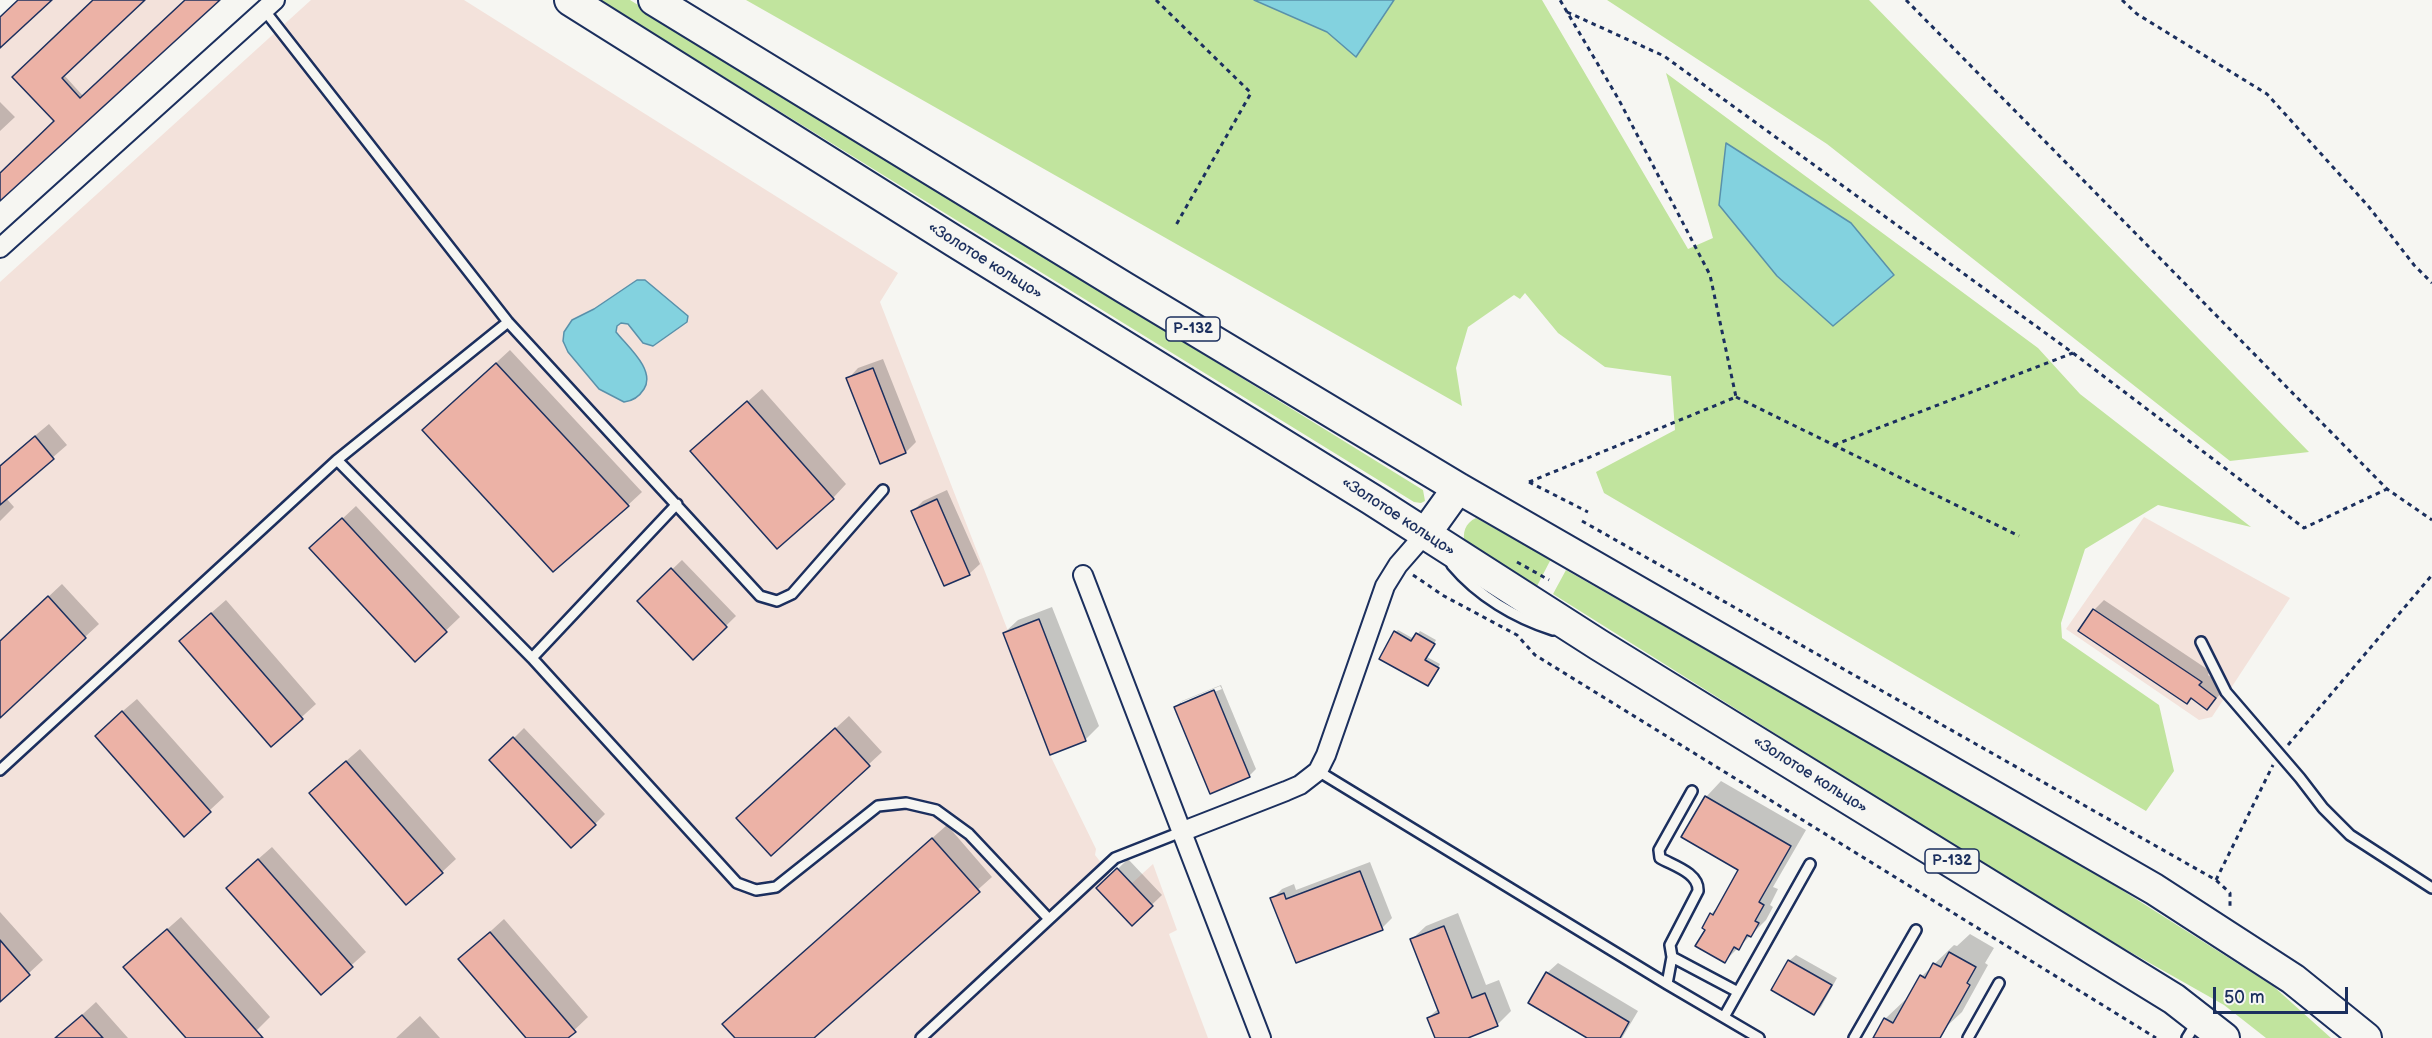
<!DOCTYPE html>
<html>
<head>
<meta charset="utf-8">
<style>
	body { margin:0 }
	#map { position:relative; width:2432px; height:1038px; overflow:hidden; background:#f6f6f2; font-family:"Balsamiq Sans",sans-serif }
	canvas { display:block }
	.scale { position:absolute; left:2213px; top:987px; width:135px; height:27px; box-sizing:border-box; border:3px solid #1b2f5e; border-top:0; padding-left:8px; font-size:18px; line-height:21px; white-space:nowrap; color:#1b2f5e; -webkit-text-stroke:4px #f6f6f2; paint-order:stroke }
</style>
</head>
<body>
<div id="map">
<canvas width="2432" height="1038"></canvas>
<div class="scale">50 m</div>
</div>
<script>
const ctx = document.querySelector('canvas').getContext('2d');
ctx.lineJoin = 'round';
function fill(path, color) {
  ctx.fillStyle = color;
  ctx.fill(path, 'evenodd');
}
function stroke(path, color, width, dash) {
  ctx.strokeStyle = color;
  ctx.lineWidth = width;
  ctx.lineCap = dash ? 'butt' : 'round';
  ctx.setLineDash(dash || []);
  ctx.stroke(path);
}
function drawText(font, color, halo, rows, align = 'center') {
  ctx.font = font + ' "Balsamiq Sans",sans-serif';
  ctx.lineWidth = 6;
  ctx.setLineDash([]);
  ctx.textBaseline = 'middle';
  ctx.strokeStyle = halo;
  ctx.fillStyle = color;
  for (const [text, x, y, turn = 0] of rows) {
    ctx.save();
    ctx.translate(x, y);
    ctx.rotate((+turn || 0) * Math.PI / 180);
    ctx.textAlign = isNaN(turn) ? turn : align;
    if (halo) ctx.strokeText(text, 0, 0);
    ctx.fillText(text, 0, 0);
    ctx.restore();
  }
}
fill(new Path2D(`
	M 18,0 L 220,0 L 0,201 L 0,17 Z
	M 311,0 L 464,0 L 898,273 L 880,302 L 1008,631 L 1003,634 L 1050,755 L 1096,849 L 1095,855 L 1110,874 L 1117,868 L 1132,883 L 1153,864 L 1177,930 L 1169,934 L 1208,1038 L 0,1038 L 0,282 Z
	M 2144,517 L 2290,598 L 2212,717 L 2199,720 L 2066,629 Z`), '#f3e2db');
fill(new Path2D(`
	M 599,0 L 630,0 L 1423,490 L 1425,501 L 1421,503 L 1414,502 Z
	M 746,0 L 1542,0 L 1688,249 L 1713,238 L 1666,73 L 2038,348 L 2080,394 L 2251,527 L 2158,505 L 2085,549 L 2061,623 L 2062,638 L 2159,705 L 2174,771 L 2146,811 L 1604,493 L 1596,472 L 1675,430 L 1671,376 L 1605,367 L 1558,333 L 1525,293 L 1520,299 L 1514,295 L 1468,327 L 1456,368 L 1462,406 Z
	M 1607,0 L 1869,0 L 2309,452 L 2230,461 L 1827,144 Z
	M 1476,518 L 1551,559 L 1537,586 L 1465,544 C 1462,533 1465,523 1476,518 Z
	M 1566,570 L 2084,866 L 2273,986 L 2331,1038 L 2266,1038 L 2224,1005 L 2056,910 L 1553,594 Z`), '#c1e49e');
const water = new Path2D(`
	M 1254,0 L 1394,0 L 1356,57 L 1327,32 Z
	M 1726,143 L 1851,223 L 1894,275 L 1833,326 L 1777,276 L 1719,205 Z
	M 637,280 L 645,280 L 688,316 L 687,322 L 653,346 L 643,343 L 628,324 L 621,323 L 617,326 L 616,332 C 627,346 656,370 644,389 C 639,397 633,401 624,402 L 599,389 L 568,352 L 563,341 L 564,332 L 572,320 L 594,309 Z`);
fill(water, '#83d2df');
stroke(water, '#5991ab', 1.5);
fill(new Path2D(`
	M 95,0 L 143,0 L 64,75 L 83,96 L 187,0 L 217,0 L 0,199 L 0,174 L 56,121 L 14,77 Z
	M 0,102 L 15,117 L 0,131 Z
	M 510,350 L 642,492 L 628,505 L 437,417 Z
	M 883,359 L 916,442 L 906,452 L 881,462 L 848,379 L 858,368 Z
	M 762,389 L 846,484 L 833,498 L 706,438 Z
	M 49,424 L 67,445 L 6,498 L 14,507 L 0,521 L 0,465 Z
	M 947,490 L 980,564 L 969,574 L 945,584 L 913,511 L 923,501 Z
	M 356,506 L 460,617 L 415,660 L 325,535 Z
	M 682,560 L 736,616 L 693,658 L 639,601 Z
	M 62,584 L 99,624 L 6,710 L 0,704 L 0,642 Z
	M 226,600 L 316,704 L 271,745 L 195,627 Z
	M 2104,600 L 2210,671 L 2208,675 L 2225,687 L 2217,698 L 2207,708 L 2094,610 Z
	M 1052,607 L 1099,726 L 1085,740 L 1004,633 L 1018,620 Z
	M 1398,630 L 1414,639 L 1420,631 L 1436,640 L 1427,657 L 1440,664 L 1431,682 L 1395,632 Z
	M 1221,685 L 1256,769 L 1249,776 L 1176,707 L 1182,701 ZM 1220,686 L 1222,689 L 1181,705 L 1181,702 Z
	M 137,699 L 224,797 L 184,834 L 110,722 Z
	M 849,716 L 882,752 L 868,765 L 752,805 Z
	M 524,728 L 605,814 L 595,824 L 502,750 Z
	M 360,749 L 456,859 L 442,872 L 324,780 Z
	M 1721,781 L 1806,830 L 1773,887 L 1778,889 L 1770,905 L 1773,907 L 1766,920 L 1725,961 L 1707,929 L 1711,914 L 1719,906 L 1740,869 L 1706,797 Z
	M 947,825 L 992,877 L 812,1038 L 737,1038 L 738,1010 Z
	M 272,847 L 366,952 L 321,993 L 241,874 Z
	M 1128,859 L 1162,895 L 1132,924 L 1098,888 Z
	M 1370,862 L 1392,918 L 1382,928 L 1272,899 L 1282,889 L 1294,884 L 1296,890 Z
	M 0,912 L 43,960 L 0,1000 Z
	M 1458,913 L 1486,985 L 1499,980 L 1511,1011 L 1497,1025 L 1464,1038 L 1436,1038 L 1428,1018 L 1439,1008 L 1412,939 L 1426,926 Z
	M 181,917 L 270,1017 L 249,1038 L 188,1038 L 139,954 Z
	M 504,919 L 588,1017 L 566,1038 L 528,1038 L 460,959 Z
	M 1970,934 L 1994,948 L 1985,963 L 1988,965 L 1962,1012 L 1948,1025 L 1941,1038 L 1875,1038 L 1885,1019 L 1905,1000 L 1907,1001 L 1922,976 L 1954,945 L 1957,946 Z
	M 1796,955 L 1837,978 L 1821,1007 L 1814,1014 L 1789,961 Z
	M 1558,963 L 1638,1011 L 1622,1038 L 1590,1038 L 1547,973 Z
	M 96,1002 L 128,1038 L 56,1038 L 61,1034 Z
	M 420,1016 L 440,1038 L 396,1038 Z`), '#0003');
const building = new Path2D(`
	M 18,0 L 52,0 L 0,48 L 0,17 Z
	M 93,0 L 145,0 L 62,78 L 80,98 L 185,0 L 220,0 L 0,201 L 0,173 L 54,121 L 12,77 Z
	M 496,363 L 629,506 L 553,572 L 422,430 Z
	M 873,368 L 906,453 L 880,464 L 846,378 Z
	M 747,401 L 834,499 L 777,549 L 690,451 Z
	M 35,436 L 54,459 L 0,505 L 0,466 Z
	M 937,499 L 970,575 L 944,586 L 911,511 Z
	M 342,518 L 447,632 L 415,662 L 309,548 Z
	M 671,568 L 727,627 L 693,660 L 637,601 Z
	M 48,596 L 86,638 L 0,718 L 0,641 Z
	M 2093,609 L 2202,682 L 2199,685 L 2216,698 L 2207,710 L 2191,698 L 2187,704 L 2078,631 Z
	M 211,613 L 303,719 L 271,747 L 179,641 Z
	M 1039,619 L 1086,741 L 1050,755 L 1003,633 Z
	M 1394,631 L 1411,641 L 1416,633 L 1435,644 L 1425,660 L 1439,668 L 1428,686 L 1379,659 Z
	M 1214,690 L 1250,777 L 1210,794 L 1174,707 Z
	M 122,711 L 211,812 L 184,837 L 95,736 Z
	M 835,728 L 870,766 L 771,856 L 736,818 Z
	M 513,737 L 596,825 L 571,848 L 489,760 Z
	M 346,761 L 443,873 L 406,905 L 309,793 Z
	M 1705,796 L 1791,846 L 1759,902 L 1764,905 L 1755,921 L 1759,923 L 1751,937 L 1747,935 L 1739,950 L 1734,947 L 1725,963 L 1695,946 L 1705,930 L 1702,928 L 1710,913 L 1713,915 L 1738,870 L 1681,837 Z
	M 932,838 L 980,892 L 814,1038 L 735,1038 L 722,1024 Z
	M 258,859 L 353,967 L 321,995 L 226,888 Z
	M 1117,868 L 1153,906 L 1132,926 L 1096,888 Z
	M 1360,871 L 1383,930 L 1296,963 L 1270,898 L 1284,893 L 1286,899 Z
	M 1444,926 L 1472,998 L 1485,993 L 1498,1026 L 1468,1038 L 1435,1038 L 1427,1018 L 1439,1013 L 1410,939 Z
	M 167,929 L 263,1038 L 186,1038 L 123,967 Z
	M 490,932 L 576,1032 L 568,1038 L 526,1038 L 458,959 Z
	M 0,940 L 30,975 L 0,1002 Z
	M 1949,952 L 1976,967 L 1967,983 L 1970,985 L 1940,1038 L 1873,1038 L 1884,1018 L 1893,1023 L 1920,975 L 1925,978 L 1933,963 L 1941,967 Z
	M 1788,960 L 1832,985 L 1814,1015 L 1771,990 Z
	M 1546,972 L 1629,1022 L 1620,1038 L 1587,1038 L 1528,1003 Z
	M 82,1015 L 103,1038 L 55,1038 Z`);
fill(building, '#ecb2a6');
stroke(building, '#1b2f5e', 1.5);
const service = new Path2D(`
	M 265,11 L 508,322 L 760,596 L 777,601 L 792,594 L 883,490
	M 337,460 L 532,658 L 677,504
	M 1452,565 C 1478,596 1515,618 1553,630
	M 2201,642 L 2226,692 L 2300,778 L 2323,808 L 2350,835 L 2432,888
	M 532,658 L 737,883 L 756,890 L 776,887 L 878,806 L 906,803 L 936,810 L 969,834 L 1049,919
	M 0,770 L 337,460 L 508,322
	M 1318,771 L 1667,984 L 1759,1038
	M 1672,957 L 1738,992
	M 1667,984 L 1672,957 L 1670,945 L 1698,891 C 1699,873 1674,866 1660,858 L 1659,850 L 1692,791
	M 1724,1017 L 1810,864
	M 921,1038 L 1115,858 L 1181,832
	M 1854,1038 L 1916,930
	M 1968,1038 L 1999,983
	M 2187,1038 L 2197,1022`);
const minor = new Path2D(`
	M 0,248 L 275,0
	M 1083,575 L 1261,1038
	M 1181,832 L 1286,791 L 1300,785 L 1318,771 L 1326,755 L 1385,586 L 1398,565 L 1425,534`);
const trunk = new Path2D(`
	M 570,0 L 954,241 L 1371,499 L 1599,645 L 2174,999 L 2224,1038
	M 654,0 L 1125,288 L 1458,488 L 2154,889 L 2293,979 L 2366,1038
	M 1425,534 L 1458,488`);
stroke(service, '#1b2f5e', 14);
stroke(minor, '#1b2f5e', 22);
stroke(trunk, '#1b2f5e', 34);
stroke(new Path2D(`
	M 1156,0 L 1251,93 L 1176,225
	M 1906,0 L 2387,489 L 2432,520
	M 2122,0 L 2137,14 L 2267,94 L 2369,207 L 2414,265 L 2432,283
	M 1567,12 L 1664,56 L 2073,353 L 2304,528 L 2387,489
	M 1736,397 L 2019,536
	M 1834,445 L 2073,353
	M 1529,482 L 1736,397 L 1710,275 L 1619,100 L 1560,0
	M 1529,482 L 1588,512
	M 1582,521 L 2216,880 L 2230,893 L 2230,909
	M 1517,562 L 1549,580
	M 1413,575 L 1444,596 L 1517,635 L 1535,655 L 2156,1038
	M 2288,745 L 2432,575
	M 2216,880 L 2273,765`), '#1b2f5e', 3, [4.5, 4.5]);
stroke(service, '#f6f6f2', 9);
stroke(minor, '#f6f6f2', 18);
stroke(trunk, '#f6f6f2', 30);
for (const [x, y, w] of [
	[1193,329,54],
	[1952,861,54]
]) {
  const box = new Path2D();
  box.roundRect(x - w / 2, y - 12, w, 24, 4.5);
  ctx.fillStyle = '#f6f6f2';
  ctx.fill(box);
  stroke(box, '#1b2f5e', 1.5);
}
drawText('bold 15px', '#1b2f5e', null, [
	["Р-132",1193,329],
	["Р-132",1952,861]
]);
drawText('16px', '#1b2f5e', '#f6f6f2', [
	["«Золотое кольцо»",985,261,32],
	["«Золотое кольцо»",1398,517,33],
	["«Золотое кольцо»",1810,775,32]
]);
</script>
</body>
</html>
